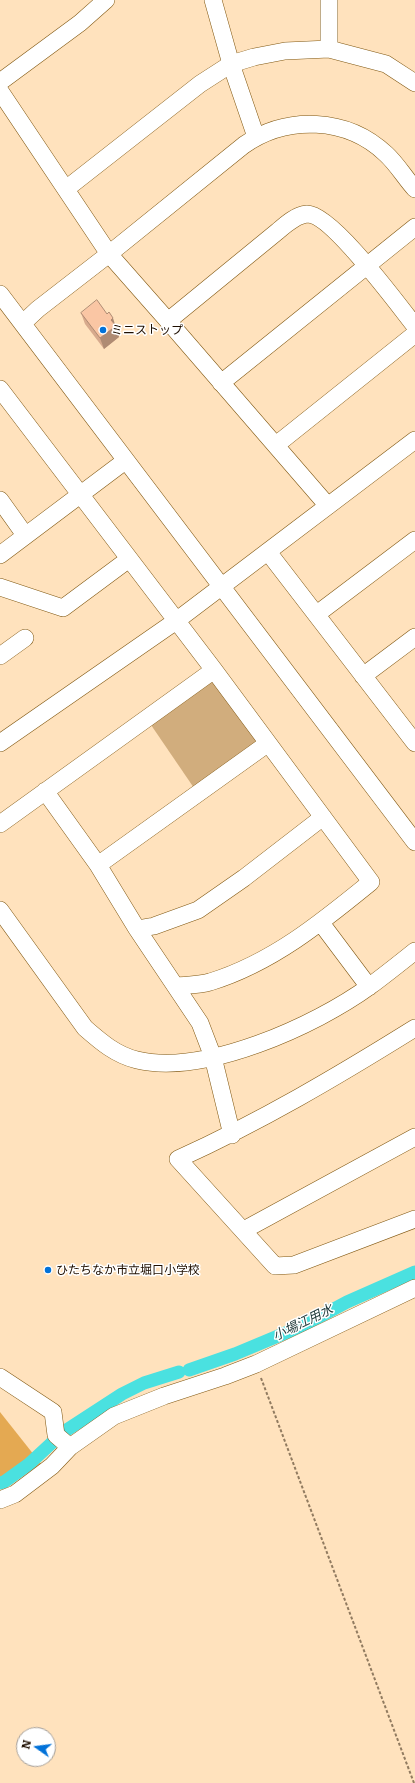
<!DOCTYPE html>
<html>
<head>
<meta charset="utf-8">
<style>
	body { margin:0 }
	#map { position:relative; width:415px; height:1783px; overflow:hidden; background:#ffe2bd; font-family:Literata,serif }
	canvas { display:block }
	.north { position:absolute; left:16px; top:1727px; width:40px; height:40px; box-sizing:border-box; background:#fff; border:1px solid #a59f99; border-radius:50%; rotate:284deg; font-size:11px; font-weight:700; line-height:16px; text-align:center; color:#1f0f00 }
	.north::after { content:''; display:block; margin:auto; width:14px; height:18px; background:#0272d9; clip-path:polygon(50% 0,100% 100%,50% 72%,0 100%) }
</style>
</head>
<body>
<div id="map">
<canvas width="415" height="1783"></canvas>
<div class="north">N</div>
</div>
<script>
const ctx = document.querySelector('canvas').getContext('2d');
ctx.lineJoin = 'round';
function fill(path, color) {
  ctx.fillStyle = color;
  ctx.fill(path, 'evenodd');
}
function stroke(path, color, width, dash) {
  ctx.strokeStyle = color;
  ctx.lineWidth = width;
  ctx.lineCap = dash ? 'butt' : 'round';
  ctx.setLineDash(dash || []);
  ctx.stroke(path);
}
function drawText(font, color, halo, rows, align = 'center') {
  ctx.font = font + ' Literata,"Noto Sans JP",serif';
  ctx.lineWidth = 3;
  ctx.setLineDash([]);
  ctx.textBaseline = 'middle';
  ctx.strokeStyle = halo;
  ctx.fillStyle = color;
  for (const [text, x, y, turn = 0] of rows) {
    ctx.save();
    ctx.translate(x, y);
    ctx.rotate((+turn || 0) * Math.PI / 180);
    ctx.textAlign = isNaN(turn) ? turn : align;
    if (halo) ctx.strokeText(text, 0, 0);
    ctx.fillText(text, 0, 0);
    ctx.restore();
  }
}
fill(new Path2D(`
	M 211,678 L 258,739 L 256,745 L 194,788 L 149,722 Z`), '#d1ad7d');
fill(new Path2D(`
	M 0,1412 L 42,1465 L 0,1486 Z`), '#e4a952');
stroke(new Path2D(`
	M 189,1370 L 235,1354 L 302,1326 L 347,1302 L 415,1272
	M 62,1433 L 122,1394 L 144,1383 L 179,1372
	M 0,1483 L 4,1482 L 29,1464 L 56,1439`), '#4ae1e0', 13);
const minor = new Path2D(`
	M 213,0 L 231,64 L 256,137
	M 329,49 L 329,0
	M 0,82 L 80,23 L 106,0
	M 0,91 L 109,254 L 168,321 L 328,506
	M 66,189 L 200,84 L 231,64 L 254,57 L 285,51 L 329,49 L 386,64 L 415,83
	M 0,294 L 415,842
	M 168,321 L 278,231 C 286,224 296,215 307,214 C 331,213 399,306 415,326
	M 23,323 L 38,309 L 109,254 L 244,145 C 287,115 347,117 386,154 C 397,164 405,178 415,189
	M 221,383 L 415,227
	M 0,389 L 214,670 L 371,882 C 322,922 272,963 210,982 C 199,985 187,985 176,986
	M 276,445 L 415,334
	M 0,500 L 25,535
	M 268,552 L 415,743
	M 0,555 L 125,461
	M 0,587 L 63,608 L 129,559
	M 317,614 L 415,540
	M 0,656 L 25,638
	M 363,676 L 415,637
	M 0,743 L 176,621 L 415,440
	M 45,791 L 98,865 L 137,929 L 200,1023 L 213,1057 L 232,1135
	M 0,824 L 214,670
	M 98,865 L 267,744
	M 0,910 L 85,1028 C 101,1042 116,1055 137,1060 C 204,1076 315,1026 370,986 C 385,975 400,963 415,951
	M 321,923 L 369,987
	M 137,929 L 154,926 L 198,910 L 244,878 L 323,817
	M 415,1028 C 338,1076 260,1122 178,1159 L 275,1266 L 294,1265 L 415,1219
	M 244,1230 L 415,1137
	M 0,1377 L 53,1412 L 56,1435 L 70,1447
	M 0,1500 L 15,1494 L 52,1466 L 70,1447 L 114,1416 L 164,1396 L 225,1376 L 256,1364 L 415,1288`);
stroke(minor, '#815812', 18);
stroke(new Path2D(`
	M 261,1378 L 414,1783`), '#917b60', 2, [3, 2]);
stroke(minor, '#fff', 17);
fill(new Path2D(`
	M 81,313 L 117,329 L 119,337 L 104,349 L 85,324 Z`), '#d7aa8d');
fill(new Path2D(`
	M 113,318 L 119,337 L 104,349 L 100,338 L 111,320 Z`), '#af8b73');
const building = new Path2D(`
	M 97,300 L 107,314 L 109,312 L 113,318 L 111,320 L 116,326 L 100,338 L 81,313 Z`);
fill(building, '#fac6a4');
stroke(building, '#af8b73', 1);
for (const [x, y, r, color] of [
	[103,330,4,"#0272d9"],
	[48,1270,4,"#0272d9"]
]) {
  const dot = new Path2D();
  dot.arc(x, y, r, 0, 2 * Math.PI);
  ctx.fillStyle = color;
  ctx.fill(dot);
  stroke(dot, '#fff', 1.5);
}
drawText('12px', '#1f0f00', '#fff', [
	["ミニストップ",111,330],
	["ひたちなか市立堀口小学校",56,1270]
], 'left');
drawText('italic 13px', '#223b3b', '#fff', [
	["小場江用水",303,1323,-26]
]);
</script>
</body>
</html>
